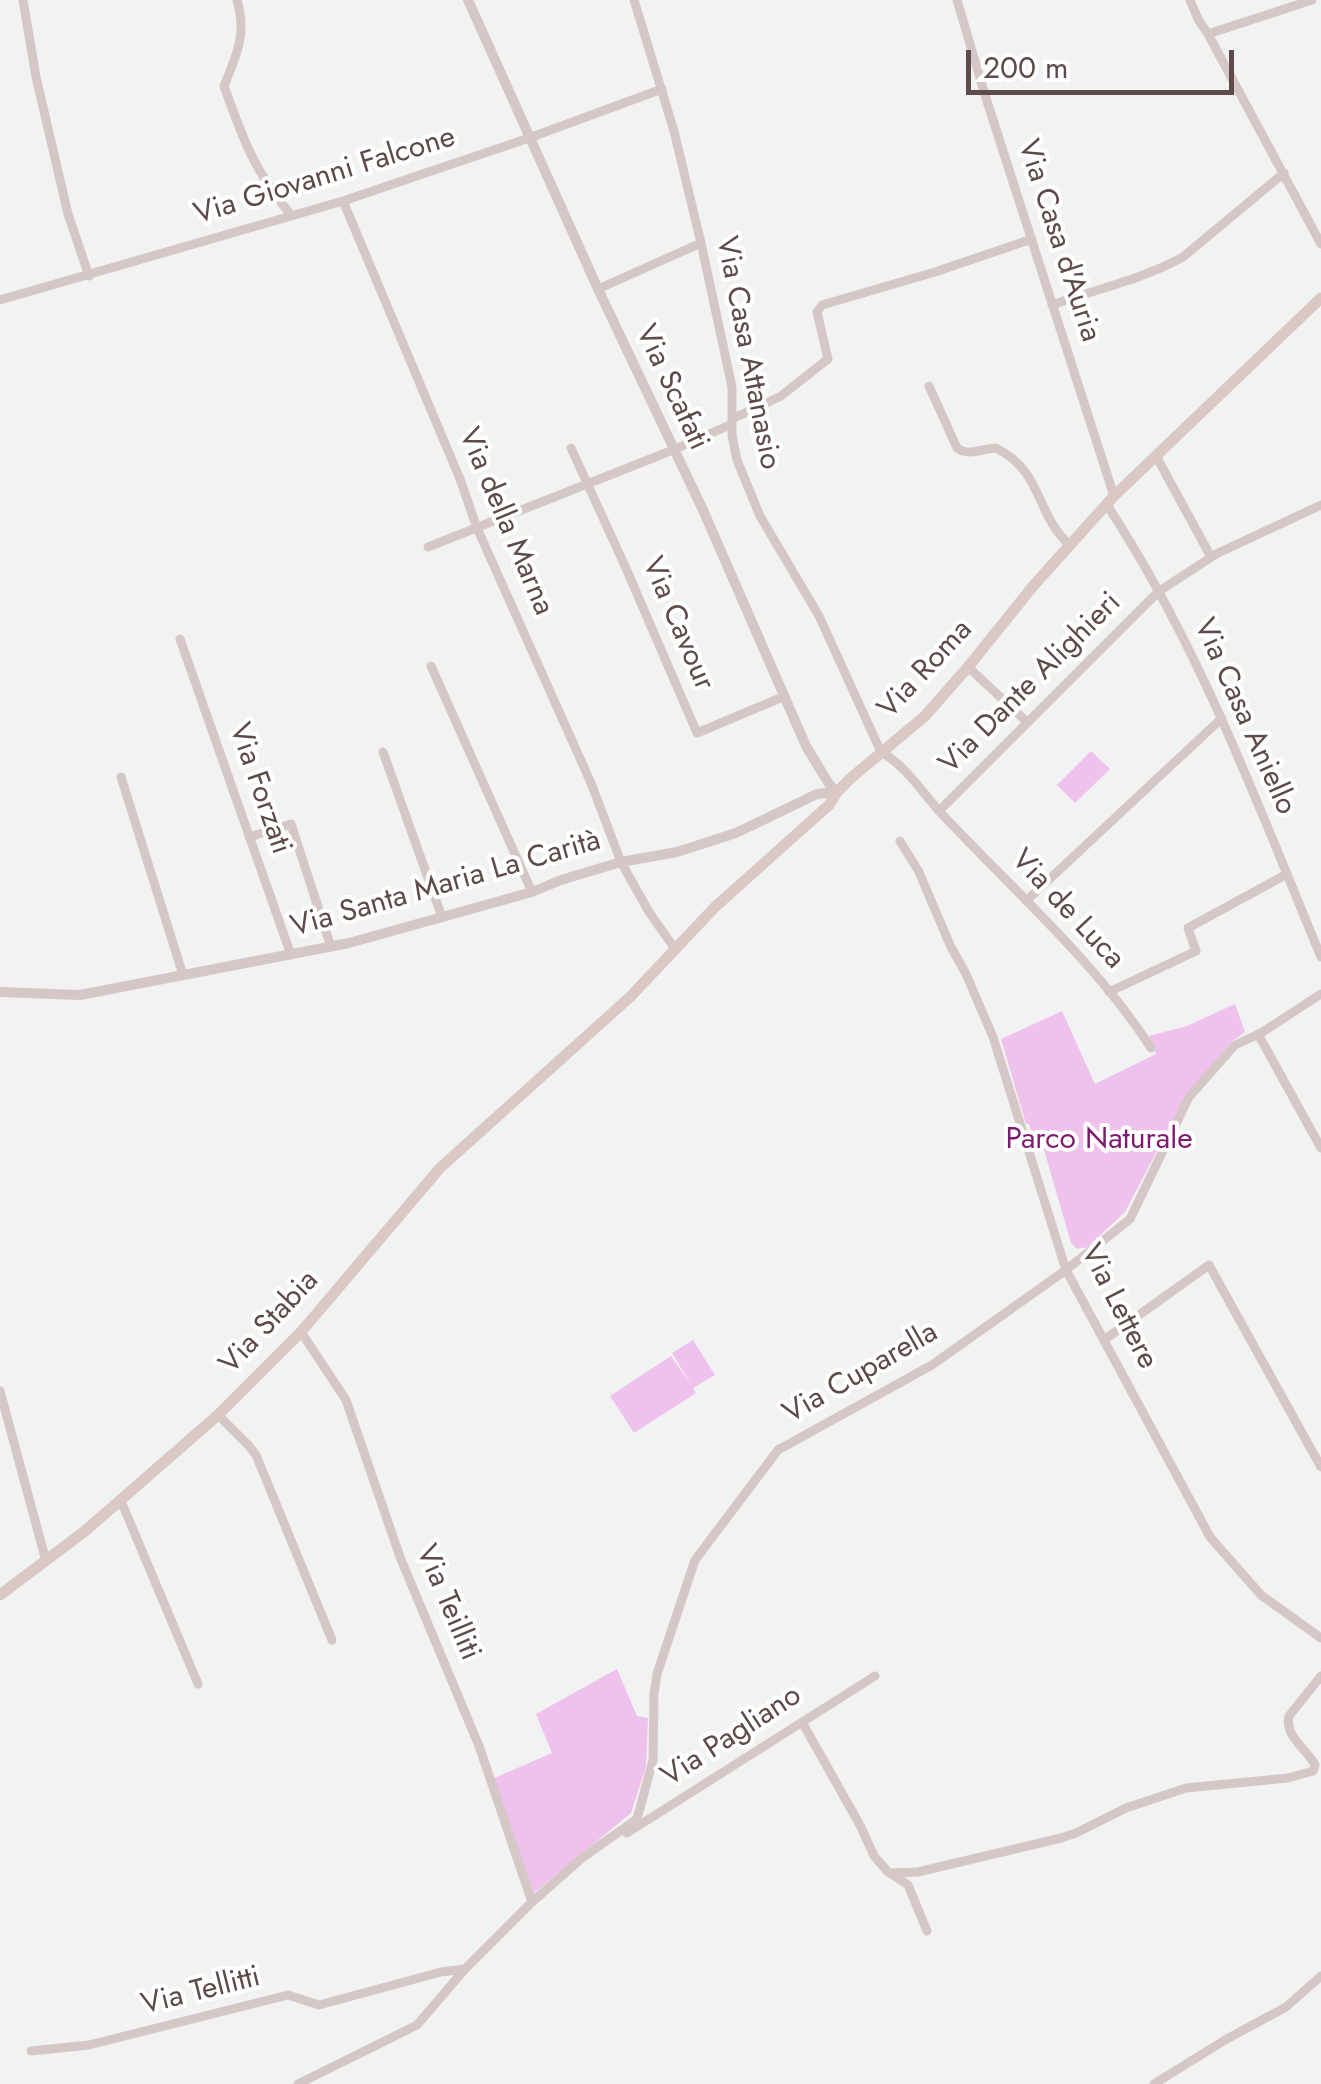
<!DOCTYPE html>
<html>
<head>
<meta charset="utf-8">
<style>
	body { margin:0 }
	#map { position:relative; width:1321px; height:2084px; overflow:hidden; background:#f1f3f2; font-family:Jost,sans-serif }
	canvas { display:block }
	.scale { position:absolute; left:966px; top:50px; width:268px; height:45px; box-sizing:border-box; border:5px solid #5e4b49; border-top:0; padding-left:12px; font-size:30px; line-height:35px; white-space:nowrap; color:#5e4b49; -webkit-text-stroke:8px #fff; paint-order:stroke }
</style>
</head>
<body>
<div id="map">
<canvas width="1321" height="2084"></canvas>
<div class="scale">200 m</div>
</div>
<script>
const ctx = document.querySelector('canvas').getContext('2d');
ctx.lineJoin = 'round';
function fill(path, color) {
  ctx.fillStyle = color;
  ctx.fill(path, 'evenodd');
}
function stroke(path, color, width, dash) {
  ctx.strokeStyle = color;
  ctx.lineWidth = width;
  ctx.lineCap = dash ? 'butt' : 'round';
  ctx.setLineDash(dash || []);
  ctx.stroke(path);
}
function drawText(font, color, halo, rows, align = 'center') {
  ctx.font = font + ' Jost,sans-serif';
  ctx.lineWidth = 8;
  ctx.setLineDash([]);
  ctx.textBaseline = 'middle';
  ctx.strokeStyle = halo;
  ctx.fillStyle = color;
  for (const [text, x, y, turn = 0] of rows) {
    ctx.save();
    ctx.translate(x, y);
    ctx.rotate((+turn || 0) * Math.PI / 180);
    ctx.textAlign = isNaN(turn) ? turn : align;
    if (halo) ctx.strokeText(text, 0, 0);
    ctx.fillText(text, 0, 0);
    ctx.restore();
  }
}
fill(new Path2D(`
	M 1091,751 L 1110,769 L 1075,803 L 1057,785 Z
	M 1235,1004 L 1245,1032 L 1231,1042 L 1184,1099 L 1125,1212 L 1088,1247 L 1077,1249 L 1071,1243 L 1042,1143 L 1035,1145 L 1029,1124 L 1026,1124 L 1001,1039 L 1062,1011 L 1095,1084 L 1156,1054 L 1149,1036 L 1187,1026 Z
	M 693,1340 L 715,1375 L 693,1388 L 696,1393 L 634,1433 L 610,1396 L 671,1356 L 692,1386 L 672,1353 Z
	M 617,1669 L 637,1716 L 648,1718 L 646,1767 L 631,1813 L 534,1893 L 492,1779 L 552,1753 L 536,1714 Z`), '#efc1ed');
stroke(new Path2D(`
	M 23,0 L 36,77 L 68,214 L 89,276
	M 237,0 C 247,34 237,54 224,86 C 243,139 254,171 291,215
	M 634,0 L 674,131 L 701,243 L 732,387 L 732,435 L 737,460 L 760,516 L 819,616 L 881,752 C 905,765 922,792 940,812 C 1010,887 1095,961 1151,1048
	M 957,0 L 985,95 L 1114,496
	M 1190,0 L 1198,19 L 1208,34 L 1321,244
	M 1208,34 L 1312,0
	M 343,201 L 460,479 L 477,528 L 591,783 L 621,862 L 649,912 L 675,949
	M 598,289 L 701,243
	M 0,300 L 343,201 L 529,138 L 662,89
	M 1052,305 C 1096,289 1141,280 1183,257 L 1284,173
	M 929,386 L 957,448 C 969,457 983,448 996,448 C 1044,472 1035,515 1070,545
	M 734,418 L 781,396 L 828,359 L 817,312 L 822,305 L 935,272 L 1032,239
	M 571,448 L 625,566 L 697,733 L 785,696
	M 1156,456 L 1211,557
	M 1107,505 C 1199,645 1257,803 1321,957
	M 428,547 L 673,450 L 732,424
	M 180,639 L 291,955
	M 431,666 L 532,892
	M 968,667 L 1027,722
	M 383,752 L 442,917
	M 121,777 L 183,975
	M 939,811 L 1158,592 L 1216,554 L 1321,505
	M 249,837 L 291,824 L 331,947
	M 900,841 L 919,872 L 950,945 L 966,974 L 993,1037 L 1066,1270 L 1210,1537 L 1261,1595 L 1321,1638
	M 1026,901 L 1222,718
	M 1109,992 L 1196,951 L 1188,928 L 1287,874
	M 1258,1034 L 1321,1148
	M 301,1332 L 346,1400 L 400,1557 L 479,1746 L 532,1902
	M 1104,1340 L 1209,1265 L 1321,1467
	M 0,1391 L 46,1561
	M 218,1415 L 249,1446 L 256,1455 L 332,1640
	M 121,1501 L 198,1684
	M 802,1722 L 861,1827 L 874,1856 L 887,1871 L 908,1885 L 927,1931
	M 627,1833 L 875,1676
	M 891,1873 L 918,1872 L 1061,1838 L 1076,1833 L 1126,1808 L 1186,1788 L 1288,1778 L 1313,1771 L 1315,1765 C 1307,1749 1284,1736 1289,1716 L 1321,1676
	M 31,2051 L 89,2045 L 288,1995 L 319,2005 L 441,1972 L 465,1969
	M 298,2084 L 417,2025 L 465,1969 L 532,1902 L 582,1858 L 637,1819 L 653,1760 L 654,1694 L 657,1674 L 695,1560 L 778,1450 L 932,1365 L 1066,1270 L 1130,1219 L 1189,1097 L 1235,1045 L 1261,1033 L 1321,994
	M 1154,2084 L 1225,2040 L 1286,2007 L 1321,1976`), '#d5c7c5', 9);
stroke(new Path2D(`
	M 468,0 L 598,289 L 703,510 L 806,746 L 829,784 L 837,792
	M 0,992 L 80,995 L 349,943 L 532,892 L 561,880 L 621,862 L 677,852 L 736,833 L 817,794 L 837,792`), '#d5c7c5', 10);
stroke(new Path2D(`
	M 0,1595 L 85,1531 L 218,1415 L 301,1332 L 440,1168 L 630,997 L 715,907 L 829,805 L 837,792 L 851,778 L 925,716 L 968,667 L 1034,585 L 1114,496 L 1321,298`), '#d9c8c4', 11);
drawText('30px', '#5e4b49', '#fff', [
	["Via Giovanni Falcone",325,177,-17],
	["Via Casa d'Auria",1058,241,72],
	["Via Casa Attanasio",747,353,79],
	["Via Scafati",671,388,65],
	["Via della Marna",505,522,67],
	["Via Cavour",677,624,67],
	["Via Roma",926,670,-47],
	["Via Dante Alighieri",1031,684,-45],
	["Via Casa Aniello",1244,717,66],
	["Via Forzati",259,789,71],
	["Via Santa Maria La Carità",446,885,-16],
	["Via de Luca",1067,910,47],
	["Via Lettere",1118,1307,63],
	["Via Stabia",270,1323,-47],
	["Via Cuparella",861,1374,-30],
	["Via Teilliti",447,1603,67],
	["Via Pagliano",732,1737,-33],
	["Via Tellitti",201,1992,-14]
]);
drawText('30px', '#7f1a71', '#fff', [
	["Parco Naturale",1099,1141]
]);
</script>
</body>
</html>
